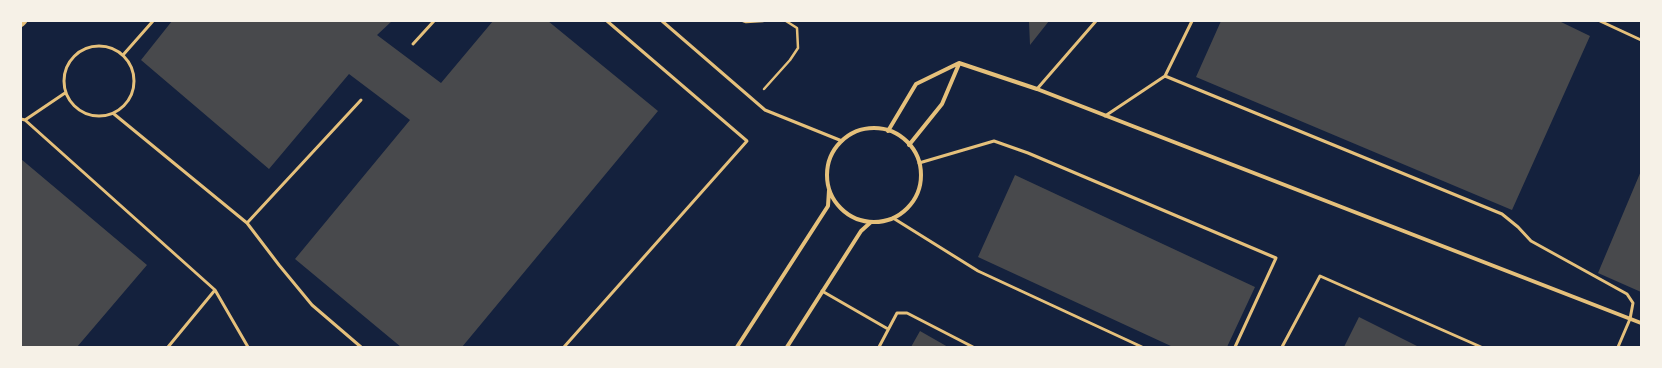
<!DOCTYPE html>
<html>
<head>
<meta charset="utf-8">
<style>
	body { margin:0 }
	#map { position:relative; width:1662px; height:368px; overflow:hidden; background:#14213d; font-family:Karla,sans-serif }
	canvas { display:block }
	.frame { position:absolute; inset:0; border:22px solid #f6f1e7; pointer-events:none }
</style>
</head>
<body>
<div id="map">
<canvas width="1662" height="368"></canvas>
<div class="frame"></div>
</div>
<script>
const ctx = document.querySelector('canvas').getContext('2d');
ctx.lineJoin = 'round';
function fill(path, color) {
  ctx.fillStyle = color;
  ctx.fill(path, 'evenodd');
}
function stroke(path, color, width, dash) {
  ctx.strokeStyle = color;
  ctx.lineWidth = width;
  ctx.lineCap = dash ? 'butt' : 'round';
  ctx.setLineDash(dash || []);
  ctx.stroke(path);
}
fill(new Path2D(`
	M 172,21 L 392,21 L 377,35 L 441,83 L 493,21 L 548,21 L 658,111 L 462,347 L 401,347 L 295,259 L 410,120 L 349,74 L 269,169 L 141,60 Z
	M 1029,21 L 1049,21 L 1030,45 Z
	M 1221,21 L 1559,21 L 1590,36 L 1512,210 L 1196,77 Z
	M 21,159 L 147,265 L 77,347 L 21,347 Z
	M 1641,171 L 1641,292 L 1598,273 Z
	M 1015,175 L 1255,287 L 1227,347 L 1173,347 L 978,257 Z
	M 1359,317 L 1419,347 L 1344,347 Z
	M 920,331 L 948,347 L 911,347 Z`), '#48494c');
stroke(new Path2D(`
	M 743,21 L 746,22 L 763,21
	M 764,89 L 790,60 L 798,48 L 797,28 L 786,21`), '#e5c07b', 2.5);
stroke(new Path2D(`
	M 662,21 L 765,110 L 842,141
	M 1600,21 L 1641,40
	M 413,44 L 434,21
	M64 81a35 35 0 1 1 70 0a35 35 0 1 1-70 0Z
	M 123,55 L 153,21
	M 1165,76 L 1502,214 L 1518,227 L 1531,241 L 1627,294 L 1633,303 L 1630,319 L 1618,347
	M 1037,89 L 1096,21
	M 114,114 L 247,223 L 279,265 L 312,305 L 361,347
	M 1105,116 L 1165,76 L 1192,21
	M 21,119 L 25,120 L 215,290 L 248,347
	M 25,120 L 65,93
	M 919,163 L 994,141 L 1028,153 L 1276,258 L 1235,347
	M 893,218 L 978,271 L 1142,347
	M 247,223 L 361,100
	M 822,291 L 888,329
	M 168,347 L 215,290
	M 564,347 L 747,141 L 607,21
	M 879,347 L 897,313 L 907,313 L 973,347
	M 1282,347 L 1320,276 L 1481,347`), '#e5c07b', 3);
stroke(new Path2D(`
	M827 175a47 47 0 1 1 94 0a47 47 0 1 1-94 0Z
	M 888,131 L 916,84 L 959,63 L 1037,89 L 1641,323
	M 909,145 L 942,104 L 959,64
	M 737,347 L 828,206 L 829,190
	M 787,347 L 861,231 L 871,222`), '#e5c07b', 4);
stroke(new Path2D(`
	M 21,23 L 23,21`), '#e5c07b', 8);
</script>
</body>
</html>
